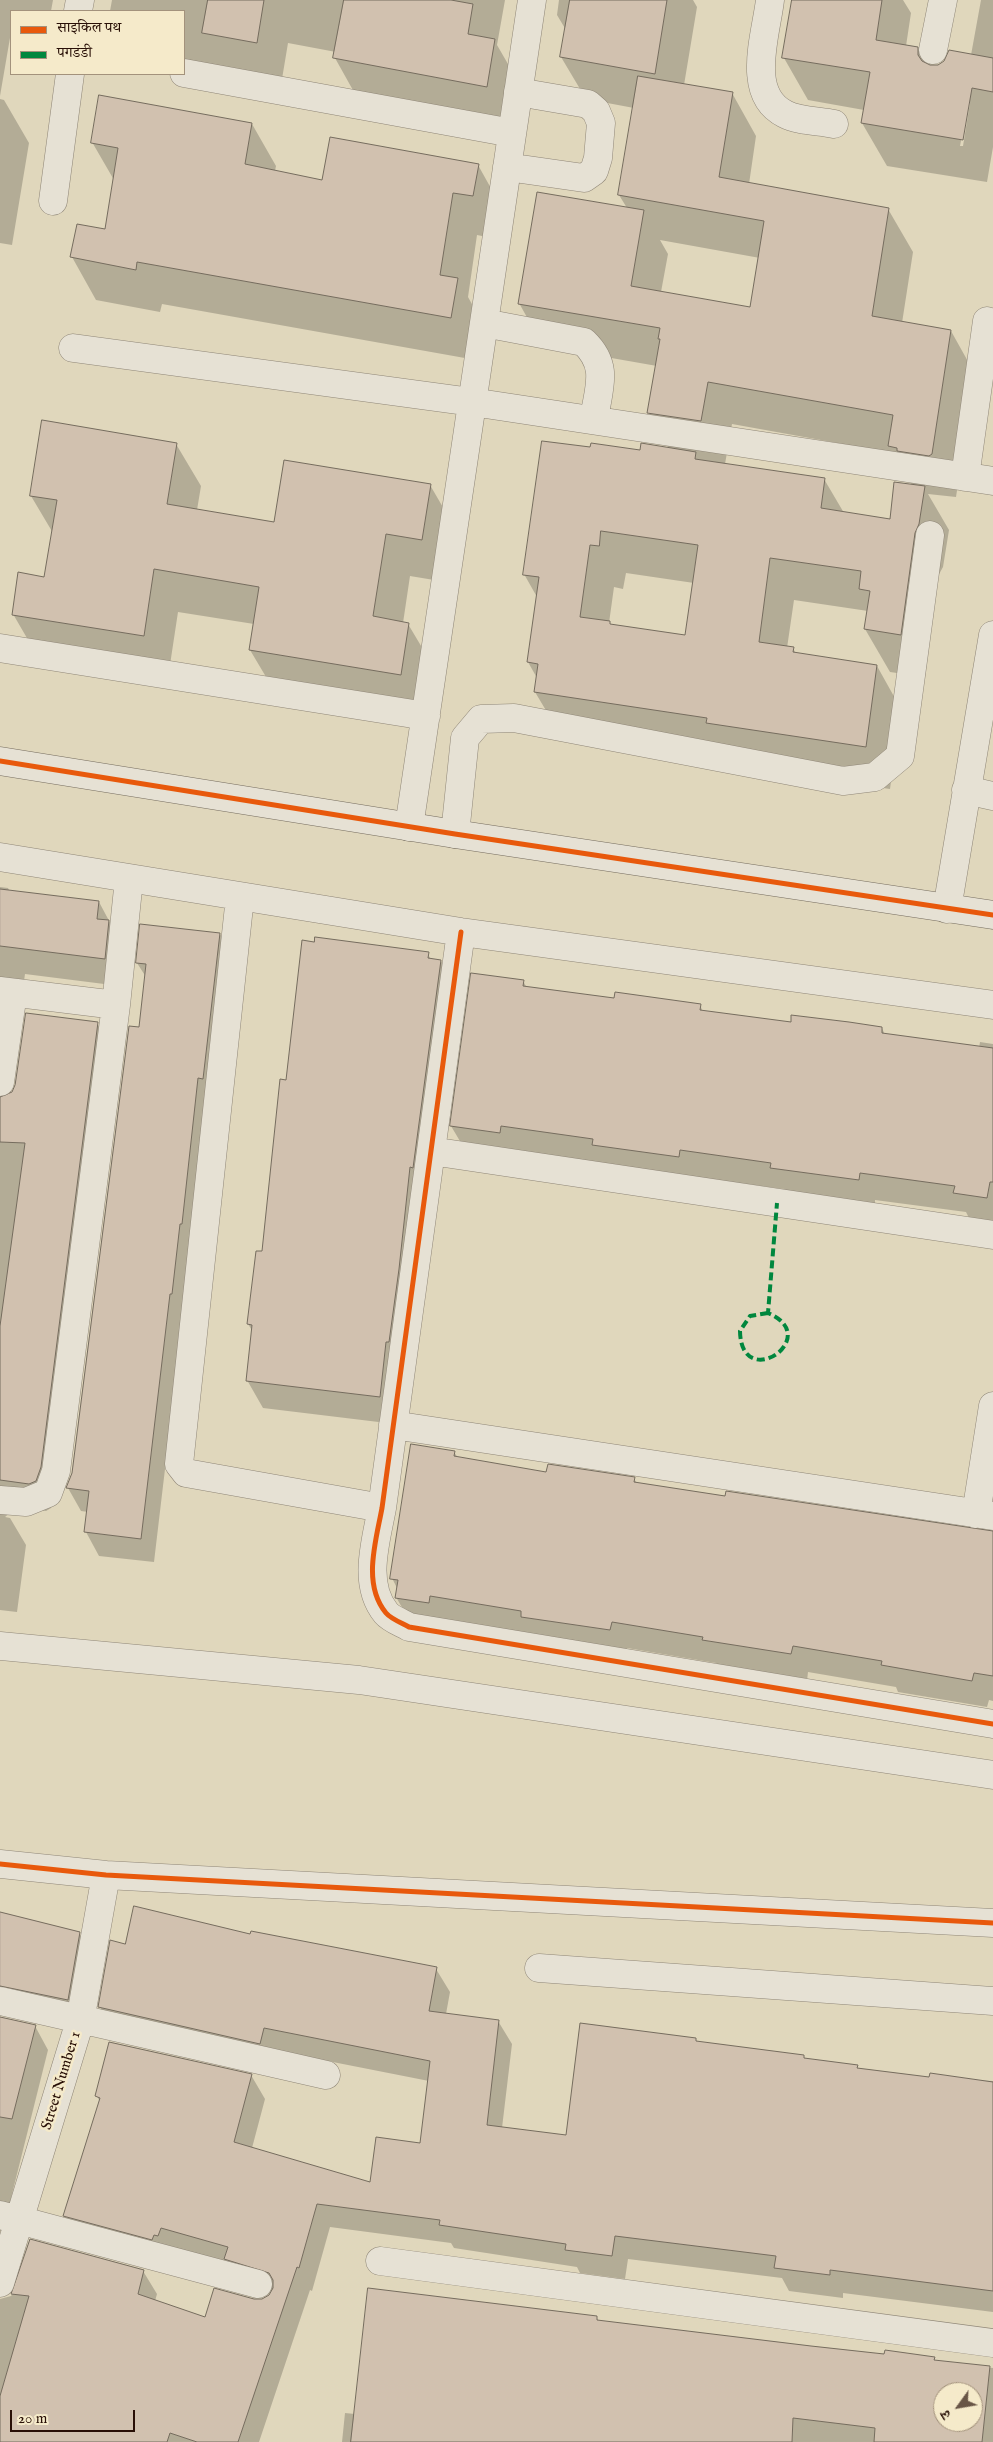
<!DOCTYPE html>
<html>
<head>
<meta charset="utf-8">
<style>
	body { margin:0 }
	#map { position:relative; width:993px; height:2442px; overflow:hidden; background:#e0d7bc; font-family:"IM FELL English","Noto Serif Devanagari",serif }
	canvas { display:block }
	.legend { position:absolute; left:10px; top:10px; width:175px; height:65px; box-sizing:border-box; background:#f5eaca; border:1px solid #a3927c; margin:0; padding:6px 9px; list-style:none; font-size:15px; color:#280f06 }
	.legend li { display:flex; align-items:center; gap:10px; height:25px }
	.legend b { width:25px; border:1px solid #a3927c }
	.north { position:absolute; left:933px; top:2382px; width:50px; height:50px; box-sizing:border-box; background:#f5eaca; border:1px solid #a3927c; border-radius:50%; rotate:238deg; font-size:14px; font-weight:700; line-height:20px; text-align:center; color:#280f06 }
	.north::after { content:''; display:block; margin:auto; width:18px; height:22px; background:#685546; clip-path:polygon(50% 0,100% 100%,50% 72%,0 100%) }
	.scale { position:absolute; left:10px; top:2410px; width:125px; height:22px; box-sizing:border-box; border:2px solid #280f06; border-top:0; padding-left:6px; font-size:15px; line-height:18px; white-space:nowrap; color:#280f06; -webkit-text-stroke:4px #f5eaca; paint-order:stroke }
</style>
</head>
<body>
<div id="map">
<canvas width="993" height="2442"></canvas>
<ul class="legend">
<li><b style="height:6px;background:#e8590c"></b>साइकिल पथ</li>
<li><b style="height:6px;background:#00873e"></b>पगडंडी</li>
</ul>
<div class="north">उ</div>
<div class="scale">20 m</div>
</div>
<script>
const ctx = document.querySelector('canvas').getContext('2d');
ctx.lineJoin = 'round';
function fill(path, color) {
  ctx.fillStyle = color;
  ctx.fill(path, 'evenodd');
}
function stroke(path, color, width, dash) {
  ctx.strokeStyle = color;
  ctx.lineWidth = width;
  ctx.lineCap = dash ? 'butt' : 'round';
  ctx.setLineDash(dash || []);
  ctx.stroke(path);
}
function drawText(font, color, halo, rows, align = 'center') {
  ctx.font = font + ' "IM FELL English",serif';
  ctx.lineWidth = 5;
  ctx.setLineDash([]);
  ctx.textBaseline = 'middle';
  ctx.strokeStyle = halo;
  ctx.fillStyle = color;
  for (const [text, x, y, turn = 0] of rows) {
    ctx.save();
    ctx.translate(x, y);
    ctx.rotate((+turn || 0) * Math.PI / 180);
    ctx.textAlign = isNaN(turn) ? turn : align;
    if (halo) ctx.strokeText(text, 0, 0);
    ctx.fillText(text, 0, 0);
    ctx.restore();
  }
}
fill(new Path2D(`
	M 0,0 L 53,0 L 51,11 L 11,11 L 11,32 L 0,96 Z
	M 112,0 L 505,0 L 497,45 L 519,83 L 511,129 L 359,101 L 335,58 L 336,52 L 288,43 L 281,85 L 184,67 L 184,11 L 110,11 Z
	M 559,0 L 693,0 L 697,7 L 684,85 L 732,93 L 756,136 L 749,184 L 888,209 L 913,252 L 902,323 L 951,331 L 975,374 L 956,497 L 928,494 L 949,530 L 943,567 L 938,576 L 925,677 L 890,672 L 865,629 L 868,611 L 794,600 L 787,648 L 793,648 L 796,654 L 877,666 L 901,709 L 890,789 L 732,766 L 560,734 L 535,692 L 537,678 L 528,662 L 537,597 L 524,574 L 591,449 L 641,452 L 669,449 L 648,412 L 657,366 L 543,346 L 519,303 L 627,208 L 619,195 L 634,108 L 586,99 L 561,57 L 566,30 L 557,15 ZM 660,240 L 760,258 L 751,308 L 661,292 L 668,254 ZM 732,424 L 893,453 L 912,486 L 891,520 L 844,513 L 824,479 L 725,464 ZM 626,573 L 694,583 L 686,636 L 611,625 L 609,623 L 614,587 L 623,589 Z
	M 794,0 L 903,0 L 911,13 L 906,46 L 917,48 L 927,65 L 939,66 L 971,55 L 981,0 L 993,0 L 993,147 L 987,182 L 887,166 L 862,123 L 864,110 L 808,100 L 784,58 ZM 968,103 L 970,103 L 963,146 L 960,146 Z
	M 0,99 L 4,100 L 29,143 L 12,245 L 0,243 Z
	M 252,124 L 276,166 L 275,171 L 323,181 L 478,165 L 502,208 L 497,239 L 477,235 L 468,297 L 482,322 L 476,360 L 162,304 L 160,312 L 96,300 L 72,257 L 106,230 L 114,180 L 92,142 Z
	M 176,444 L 201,486 L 197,510 L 275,523 L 430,485 L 455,528 L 446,582 L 410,576 L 403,623 L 408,624 L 433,666 L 425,717 L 275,692 L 250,650 L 254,624 L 178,612 L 168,678 L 38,657 L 13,614 L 46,578 L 53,533 L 31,496 Z
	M 0,887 L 8,888 L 10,892 L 99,902 L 114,930 L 120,986 L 25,974 L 21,1003 L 0,1016 Z
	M 220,934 L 233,958 L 183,1317 L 154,1562 L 99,1556 L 86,1532 L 88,1512 L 81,1511 L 68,1488 L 73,1473 L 140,1029 L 146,977 L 137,963 Z
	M 428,954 L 431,960 L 441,961 L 456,988 L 395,1424 L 263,1408 L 247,1380 L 253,1332 L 248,1324 L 263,1252 L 287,1081 Z
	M 523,981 L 527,988 L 615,1000 L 700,1005 L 703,1012 L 792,1024 L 882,1028 L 885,1035 L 979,1048 L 980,1042 L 993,1044 L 993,1223 L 970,1220 L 966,1212 L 875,1200 L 875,1207 L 787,1195 L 784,1189 L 695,1177 L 467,1153 L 451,1126 Z
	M 0,1016 L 10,1034 L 1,1098 L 7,1097 L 97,1023 L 113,1051 L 56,1495 L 51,1508 L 46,1511 L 31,1509 L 10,1513 L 5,1517 L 10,1518 L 26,1545 L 17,1612 L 0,1610 Z
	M 454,1452 L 458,1458 L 548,1473 L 634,1479 L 637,1483 L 726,1497 L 993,1531 L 993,1701 L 989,1700 L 987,1707 L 898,1692 L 896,1687 L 808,1672 L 807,1681 L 719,1667 L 716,1663 L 627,1648 L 625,1656 L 412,1625 L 396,1597 L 397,1588 L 392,1578 Z
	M 0,1913 L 79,1933 L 93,1957 L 81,2023 L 2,2013 L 0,2017 L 35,2026 L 48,2050 L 4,2226 L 0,2232 Z
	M 251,1936 L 436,1969 L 450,1992 L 446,2014 L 498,2021 L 512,2044 L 502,2128 L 567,2137 L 695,2039 L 697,2042 L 803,2056 L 805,2059 L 857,2066 L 858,2069 L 930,2078 L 993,2081 L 993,2312 L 843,2293 L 843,2298 L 789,2291 L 782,2278 L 628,2259 L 625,2279 L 580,2273 L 577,2267 L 454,2248 L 451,2243 L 330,2227 L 312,2291 L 310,2290 L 259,2442 L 0,2442 L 0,2299 L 11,2296 L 16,2289 L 143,2271 L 157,2294 L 155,2301 L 205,2319 L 254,2300 L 263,2300 L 272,2292 L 78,2239 L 64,2216 L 100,2102 L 97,2096 L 251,2075 L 265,2099 L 252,2148 L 371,2183 L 421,2144 L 429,2081 L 277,2051 L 113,2030 L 100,2007 L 126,1945 Z
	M 597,2318 L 598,2321 L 886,2355 L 934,2358 L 936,2362 L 993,2368 L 993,2442 L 342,2442 L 345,2413 L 355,2414 ZM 943,2392 L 973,2392 L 973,2422 L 943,2422 Z`), '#0003');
const building = new Path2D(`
	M 208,0 L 264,0 L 257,43 L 202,33 Z
	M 344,0 L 451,0 L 473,4 L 468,34 L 495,39 L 487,87 L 333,58 Z
	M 570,0 L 667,0 L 655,74 L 560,57 Z
	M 792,0 L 882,0 L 876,40 L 918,47 L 918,55 L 922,61 L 930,65 L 938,65 L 944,61 L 949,50 L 993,58 L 993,92 L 972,88 L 963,140 L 861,123 L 870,72 L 782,58 Z
	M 638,76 L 733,92 L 719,177 L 889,208 L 872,316 L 951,330 L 932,454 L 929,456 L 897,451 L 897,448 L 888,446 L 893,415 L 708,382 L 701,421 L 647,413 L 660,339 L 658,339 L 660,328 L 518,304 L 537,192 L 644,210 L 631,286 L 750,307 L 764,221 L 618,195 Z
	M 99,95 L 252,123 L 245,164 L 322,180 L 330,137 L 479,164 L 473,196 L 453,193 L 440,275 L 458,278 L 451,318 L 137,262 L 136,270 L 70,257 L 77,224 L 105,229 L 118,148 L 91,143 Z
	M 42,420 L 177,443 L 167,504 L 274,522 L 284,460 L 431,484 L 422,540 L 386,534 L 373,616 L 409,623 L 401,675 L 249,650 L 259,587 L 154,569 L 144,636 L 12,615 L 18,572 L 44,577 L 57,500 L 30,496 Z
	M 542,441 L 590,447 L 591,443 L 640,450 L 641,443 L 696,452 L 695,459 L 825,478 L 821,508 L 890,519 L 894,482 L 925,486 L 919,524 L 915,533 L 901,635 L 864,629 L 870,591 L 859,589 L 861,571 L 770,558 L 759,642 L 794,647 L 793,652 L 877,665 L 866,747 L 706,723 L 707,718 L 534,692 L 538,664 L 527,662 L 539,577 L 523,575 ZM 601,531 L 698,545 L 685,635 L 610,624 L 610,621 L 580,617 L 590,545 L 599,546 Z
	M 0,889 L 99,901 L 97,919 L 109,920 L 105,959 L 0,946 Z
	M 140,924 L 220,933 L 203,1079 L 198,1078 L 182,1224 L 180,1224 L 172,1294 L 170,1294 L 141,1539 L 84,1532 L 89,1491 L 66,1488 L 72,1473 L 129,1026 L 139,1027 L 146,964 L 136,963 Z
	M 315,937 L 429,952 L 428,958 L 441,960 L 413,1168 L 410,1167 L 399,1269 L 389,1342 L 386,1342 L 380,1397 L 246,1381 L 252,1325 L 247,1324 L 256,1251 L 262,1251 L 280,1079 L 286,1080 L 302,940 L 314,942 Z
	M 471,973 L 524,980 L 523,986 L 614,998 L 615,992 L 701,1004 L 700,1010 L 791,1022 L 791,1015 L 849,1022 L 882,1027 L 882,1033 L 993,1048 L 993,1182 L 990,1182 L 987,1198 L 953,1193 L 955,1186 L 860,1173 L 859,1180 L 770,1168 L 771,1163 L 680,1150 L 679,1157 L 592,1145 L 593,1139 L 501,1126 L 500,1133 L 450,1126 Z
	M 26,1013 L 98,1022 L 41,1467 L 36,1481 L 29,1484 L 0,1480 L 0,1326 L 25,1143 L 0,1142 L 0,1097 L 12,1092 L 15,1085 Z
	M 411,1444 L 455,1451 L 454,1456 L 546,1472 L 548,1464 L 635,1477 L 634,1482 L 725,1496 L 726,1491 L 993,1531 L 993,1676 L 974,1673 L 972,1681 L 881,1665 L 882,1661 L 793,1646 L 791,1654 L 702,1640 L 703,1637 L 612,1622 L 610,1630 L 521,1617 L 521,1611 L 430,1596 L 429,1603 L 395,1598 L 398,1580 L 390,1579 Z
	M 134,1906 L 250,1934 L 251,1931 L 437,1967 L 429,2011 L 499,2020 L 487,2125 L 566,2135 L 580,2023 L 696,2038 L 696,2041 L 804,2055 L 804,2058 L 858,2065 L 857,2068 L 929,2077 L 930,2073 L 993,2082 L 993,2291 L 830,2270 L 830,2275 L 774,2268 L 776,2256 L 615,2236 L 612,2256 L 565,2250 L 566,2244 L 439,2225 L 440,2220 L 317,2204 L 299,2268 L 297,2267 L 238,2442 L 197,2442 L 170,2433 L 167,2442 L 0,2442 L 0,2396 L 29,2296 L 11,2294 L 30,2239 L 144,2270 L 138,2294 L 205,2317 L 214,2288 L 254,2299 L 262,2299 L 269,2295 L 273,2288 L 273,2280 L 269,2273 L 224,2259 L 228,2247 L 161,2228 L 158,2236 L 154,2235 L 152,2240 L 63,2216 L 100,2098 L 95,2096 L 109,2042 L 252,2074 L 234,2142 L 370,2182 L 376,2137 L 420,2143 L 430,2061 L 264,2028 L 260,2044 L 98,2007 L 110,1940 L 125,1944 Z
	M 0,1912 L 80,1932 L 68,2000 L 0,1986 Z
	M 0,2017 L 36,2025 L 12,2119 L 0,2117 Z
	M 368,2288 L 597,2316 L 597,2320 L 811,2346 L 884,2354 L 885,2350 L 935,2357 L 934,2360 L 990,2366 L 982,2442 L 874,2442 L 875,2428 L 793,2418 L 792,2442 L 351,2442 ZM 943,2392 L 973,2392 L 973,2422 L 943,2422 Z`);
fill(building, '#d1c1af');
stroke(building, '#756c5e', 1);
const street = new Path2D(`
	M 770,0 C 766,35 745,94 785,114 C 798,121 819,121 834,124
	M 78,11 L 80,0
	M 933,50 L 943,0
	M 184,73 L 512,133
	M 507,167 L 584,178 L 594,171 L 598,158 L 601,123 L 596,111 L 588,104 L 518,92
	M 53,201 L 70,74
	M 484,323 L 584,342 C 610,367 598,388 594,420
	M 73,348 L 472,402 L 993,481
	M 965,477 L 987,321
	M 0,648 L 426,716
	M 966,790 L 993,796
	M 409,827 L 532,0
	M 455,834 L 465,738 L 481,719 L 514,718 L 843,781 L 875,777 L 900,756 L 930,535
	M 0,857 L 461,932 L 993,1005
	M 240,897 L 179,1464 L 186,1473 L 382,1508
	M 947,909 L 993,635
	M 461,932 L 382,1508 C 376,1541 362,1584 386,1613 C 391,1619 402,1623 409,1627 L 993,1724
	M 0,991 L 116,1005
	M 0,1082 L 13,993
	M 431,1151 L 993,1235
	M 393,1425 L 993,1516
	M 0,1500 L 26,1502 L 48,1493 L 56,1471 L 116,1005 L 129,879
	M 976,1514 L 993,1406
	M 0,1646 L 359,1680 L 993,1775
	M 0,1864 L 106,1875 L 993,1923
	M 539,1968 L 993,2001
	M 0,2001 L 326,2075
	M 0,2215 L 258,2284
	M 380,2261 L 993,2343
	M 0,2283 L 80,2021 L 106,1875`);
const secondary = new Path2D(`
	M 0,761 L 455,834 L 993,915`);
stroke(street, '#8f8677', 29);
stroke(secondary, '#756c5e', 29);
stroke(street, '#e6e1d4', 28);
stroke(secondary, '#e6e1d4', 28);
stroke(new Path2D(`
	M 768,1313 L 750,1316 L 740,1331 C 741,1394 825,1337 768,1313 L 777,1203`), '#00873e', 4, [8, 4]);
stroke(new Path2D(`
	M 0,761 L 455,834 L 993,915
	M 461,932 L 382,1508 C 376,1541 362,1584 386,1613 C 391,1619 402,1623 409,1627 L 993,1724
	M 0,1864 L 106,1875 L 993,1923`), '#e8590c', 5);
drawText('15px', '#280f06', '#f5eaca', [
	["Street Number 1",62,2081,-73]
]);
</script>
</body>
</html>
